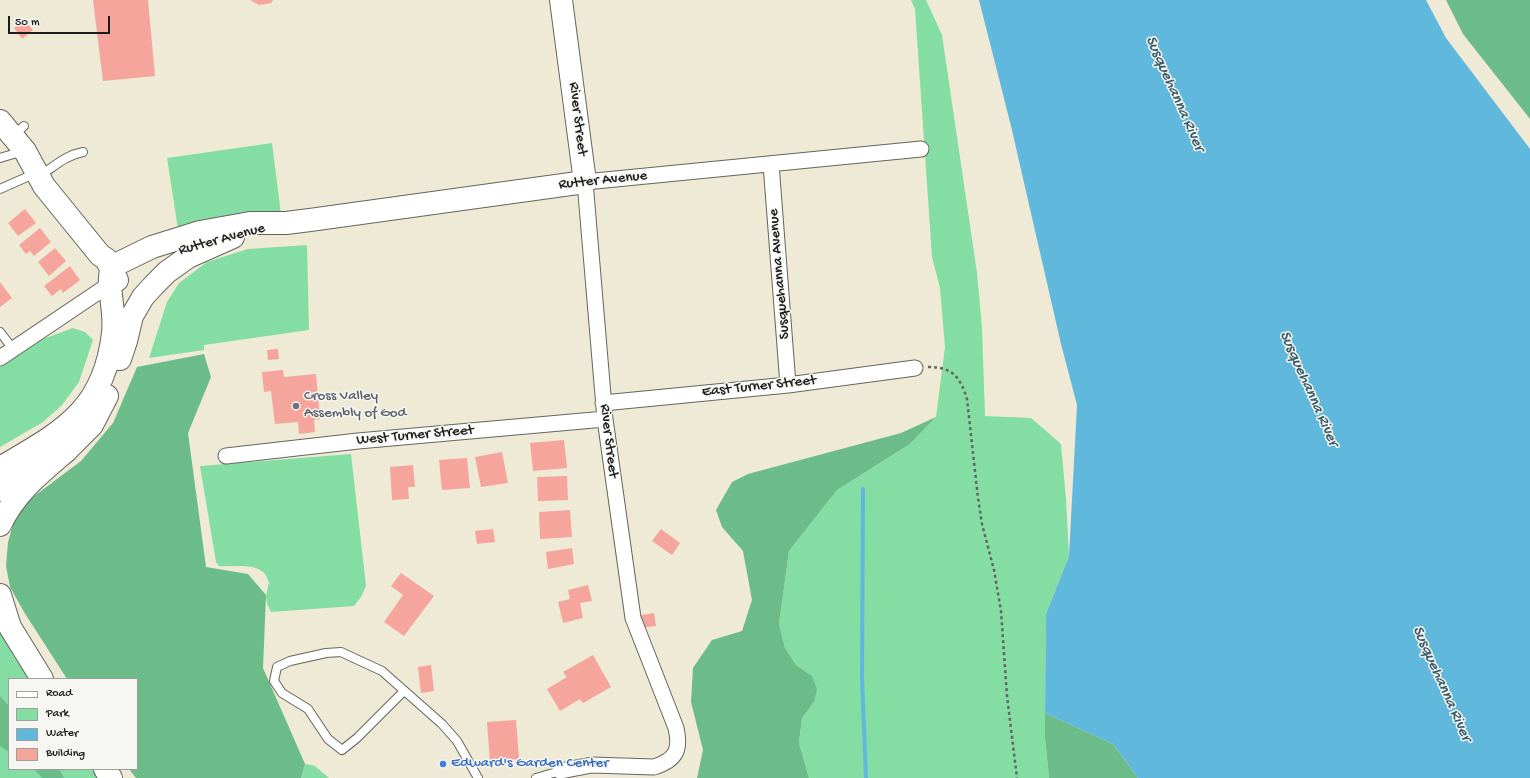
<!DOCTYPE html>
<html>
<head>
<meta charset="utf-8">
<style>
	body { margin:0 }
	#map { position:relative; width:1530px; height:778px; overflow:hidden; background:#eeead5; font-family:"Gochi Hand",sans-serif }
	canvas { display:block }
	.legend { position:absolute; left:8px; top:678px; width:130px; height:92px; box-sizing:border-box; background:#f6f6f2; border:1px solid #9f9f9c; margin:0; padding:5px 7px; list-style:none; font-size:12px; color:#1c1c1c }
	.legend li { display:flex; align-items:center; gap:8px; height:20px }
	.legend b { width:20px; border:1px solid #9f9f9c }
	.scale { position:absolute; left:8px; top:16px; width:102px; height:18px; box-sizing:border-box; border:2px solid #1c1c1c; border-top:0; padding-left:5px; font-size:12px; line-height:14px; white-space:nowrap; color:#1c1c1c; -webkit-text-stroke:3px #f6f6f2; paint-order:stroke }
</style>
</head>
<body>
<div id="map">
<canvas width="1530" height="778"></canvas>
<ul class="legend">
<li><b style="height:5px;background:#fff"></b>Road</li>
<li><b style="height:11px;background:#84dda3"></b>Park</li>
<li><b style="height:11px;background:#60b9dd"></b>Water</li>
<li><b style="height:11px;background:#f5a59c"></b>Building</li>
</ul>
<div class="scale">50 m</div>
</div>
<script>
const ctx = document.querySelector('canvas').getContext('2d');
ctx.lineJoin = 'round';
function fill(path, color) {
  ctx.fillStyle = color;
  ctx.fill(path, 'evenodd');
}
function stroke(path, color, width, dash) {
  ctx.strokeStyle = color;
  ctx.lineWidth = width;
  ctx.lineCap = dash ? 'butt' : 'round';
  ctx.setLineDash(dash || []);
  ctx.stroke(path);
}
function drawText(font, color, halo, rows, align = 'center') {
  ctx.font = font + ' "Gochi Hand",sans-serif';
  ctx.lineWidth = 3;
  ctx.setLineDash([]);
  ctx.textBaseline = 'middle';
  ctx.strokeStyle = halo;
  ctx.fillStyle = color;
  for (const [text, x, y, turn = 0] of rows) {
    ctx.save();
    ctx.translate(x, y);
    ctx.rotate((+turn || 0) * Math.PI / 180);
    ctx.textAlign = isNaN(turn) ? turn : align;
    if (halo) ctx.strokeText(text, 0, 0);
    ctx.fillText(text, 0, 0);
    ctx.restore();
  }
}
fill(new Path2D(`
	M 911,0 L 926,0 L 942,35 L 977,273 L 982,328 L 985,416 L 1031,418 L 1061,444 L 1066,499 L 1069,556 L 1046,614 L 1045,737 L 1049,778 L 809,778 L 799,743 L 802,718 L 814,702 L 812,676 L 796,665 L 785,648 L 779,624 L 789,551 L 837,490 L 910,444 L 936,417 L 945,347 L 940,288 L 932,257 L 915,9 Z
	M 272,143 L 281,214 L 178,229 L 167,158 Z
	M 307,245 L 309,330 L 204,345 L 204,350 L 149,358 L 167,302 L 179,283 L 207,262 L 248,249 Z
	M 73,328 L 85,332 L 93,340 L 79,382 L 62,405 L 43,422 L 0,447 L 0,367 L 43,339 Z
	M 351,454 L 366,586 L 361,597 L 354,606 L 271,612 C 265,600 265,597 269,583 C 268,580 266,574 263,572 C 253,563 232,567 219,566 L 216,562 L 200,466 Z
	M 0,630 L 14,657 L 29,679 L 9,679 L 9,769 L 93,769 L 99,778 L 0,778 Z
	M 305,764 L 315,766 L 329,778 L 301,778 Z`), '#84dda3');
fill(new Path2D(`
	M 1446,0 L 1530,0 L 1530,119 L 1463,34 Z
	M 204,354 L 211,377 L 188,433 L 206,567 L 248,574 L 266,595 L 263,668 L 305,764 L 301,778 L 136,778 L 129,769 L 137,769 L 137,679 L 67,679 L 24,612 L 10,587 L 6,566 L 8,542 L 15,518 L 29,500 L 81,461 L 113,423 L 137,367 Z
	M 936,417 L 910,444 L 837,490 L 789,551 L 779,624 L 785,648 L 796,665 L 812,676 L 817,689 L 814,702 L 802,718 L 799,743 L 809,778 L 697,778 L 703,750 L 691,702 L 693,668 L 712,640 L 742,631 L 752,600 L 743,551 L 722,527 L 716,510 L 732,482 L 748,474 L 901,433 Z
	M 0,696 L 9,706 L 9,752 L 0,746 Z
	M 1045,713 L 1113,744 L 1138,778 L 1049,778 L 1045,737 Z
	M 34,769 L 59,769 L 64,778 L 42,778 Z`), '#6bbc89');
fill(new Path2D(`
	M 979,0 L 1426,0 L 1446,38 L 1530,149 L 1530,778 L 1138,778 L 1113,744 L 1045,713 L 1046,614 L 1069,556 L 1077,405 L 1061,344 L 1011,126 Z`), '#60b9dd');
stroke(new Path2D(`
	M 863,489 L 862,678 L 866,778`), '#60b9dd', 4);
fill(new Path2D(`
	M 93,0 L 148,0 L 155,76 L 103,81 Z
	M 250,0 L 273,0 L 271,3 L 259,5 Z
	M 24,20 L 33,30 L 22,39 L 14,28 Z
	M 25,209 L 36,223 L 18,236 L 8,223 Z
	M 40,228 L 51,242 L 34,256 L 30,251 L 26,254 L 19,245 Z
	M 55,248 L 66,261 L 49,276 L 38,262 Z
	M 70,266 L 80,280 L 63,293 L 61,289 L 52,296 L 44,286 Z
	M 0,282 L 12,298 L 0,307 Z
	M 278,349 L 279,359 L 268,360 L 267,350 Z
	M 283,370 L 284,377 L 316,374 L 320,419 L 314,420 L 315,432 L 299,434 L 298,422 L 275,424 L 271,391 L 264,392 L 262,372 Z
	M 564,440 L 567,468 L 533,471 L 530,443 Z
	M 502,452 L 508,483 L 481,487 L 475,457 Z
	M 467,458 L 470,488 L 442,490 L 439,460 Z
	M 413,465 L 415,487 L 408,487 L 409,499 L 392,500 L 390,467 Z
	M 567,476 L 568,500 L 538,501 L 537,477 Z
	M 570,510 L 572,537 L 540,539 L 539,512 Z
	M 493,529 L 495,542 L 477,544 L 475,531 Z
	M 661,529 L 680,543 L 672,555 L 652,541 Z
	M 572,548 L 574,564 L 548,569 L 546,552 Z
	M 401,573 L 434,596 L 404,636 L 384,622 L 403,595 L 391,586 Z
	M 588,585 L 592,601 L 580,603 L 583,618 L 563,623 L 558,602 L 570,599 L 568,590 Z
	M 654,613 L 656,626 L 638,628 L 636,616 Z
	M 593,655 L 611,687 L 583,703 L 580,699 L 560,711 L 547,689 L 567,677 L 563,672 Z
	M 431,665 L 434,691 L 421,693 L 418,667 Z
	M 516,720 L 519,759 L 490,762 L 487,722 Z`), '#f5a59c');
const lane = new Path2D(`
	M 13,136 L 24,126
	M 0,158 L 24,151
	M 44,179 L 44,173 C 57,164 67,155 83,152
	M 0,189 L 36,173
	M 0,332 L 13,349
	M 404,691 L 357,738 L 342,750 L 328,739 L 308,709 L 282,693 L 274,681 L 277,667 L 290,661 L 326,653 L 341,652 L 382,671 L 442,724 L 457,741 L 478,778
	M 536,778 L 560,771`);
const street = new Path2D(`
	M 771,164 L 788,385
	M 0,358 L 116,280
	M 603,403 L 788,385 L 915,368
	M 226,456 L 358,441 L 605,419
	M 560,771 L 592,765 L 654,767 C 676,760 681,750 676,728 L 633,618 L 605,419 L 585,182 L 921,149`);
const secondary = new Path2D(`
	M 0,121 L 25,151 L 44,186 L 100,255 L 106,259 L 117,280
	M 120,359 L 126,341 L 132,316 L 143,297 L 154,285 L 167,272 L 188,257 L 233,237
	M 0,468 C 61,432 104,412 113,333 C 115,317 111,301 110,285 C 109,279 111,273 111,267 L 152,247 L 200,232 L 250,223 L 286,223 L 310,220 L 585,182 L 561,0
	M 0,490 L 66,451 L 92,425 L 107,396`);
const highway = new Path2D(`
	M 0,525 C 15,493 39,474 66,451
	M 0,595 L 10,627 L 42,679
	M 105,769 L 111,778`);
stroke(lane, '#66645d', 10);
stroke(street, '#66645d', 17);
stroke(secondary, '#66645d', 24);
stroke(highway, '#66645d', 24);
stroke(new Path2D(`
	M 928,367 C 953,367 960,377 967,399 L 978,498 L 982,524 L 994,570 L 1001,611 L 1007,696 L 1017,778`), '#66645d', 2.5, [3, 3]);
stroke(lane, '#fff', 8);
stroke(street, '#fff', 15);
stroke(secondary, '#fff', 22);
stroke(highway, '#fff', 22);
for (const [x, y, r, color] of [
	[296,406,4,"#6b7280"],
	[443,764,4,"#3f7fe0"]
]) {
  const dot = new Path2D();
  dot.arc(x, y, r, 0, 2 * Math.PI);
  ctx.fillStyle = color;
  ctx.fill(dot);
  stroke(dot, '#f6f6f2', 1.5);
}
drawText('15px', '#1c1c1c', '#f6f6f2', [
	["River Street",577,119,83],
	["Rutter Avenue",603,181,-6],
	["Rutter Avenue",222,240,-15],
	["Susquehanna Avenue",780,274,-95],
	["East Turner Street",759,387,-6],
	["West Turner Street",415,436,-5],
	["River Street",608,441,83]
]);
drawText('15px', '#5b616d', '#f6f6f2', [
	["Cross Valley",304,397],
	["Assembly of God",304,414]
], 'left');
drawText('15px', '#366cbe', '#f6f6f2', [
	["Edward's Garden Center",451,764]
], 'left');
drawText('italic 16px', '#375b69', '#f6f6f2', [
	["Susquehanna River",1174,94,66],
	["Susquehanna River",1308,389,66],
	["Susquehanna River",1441,684,66]
]);
</script>
</body>
</html>
